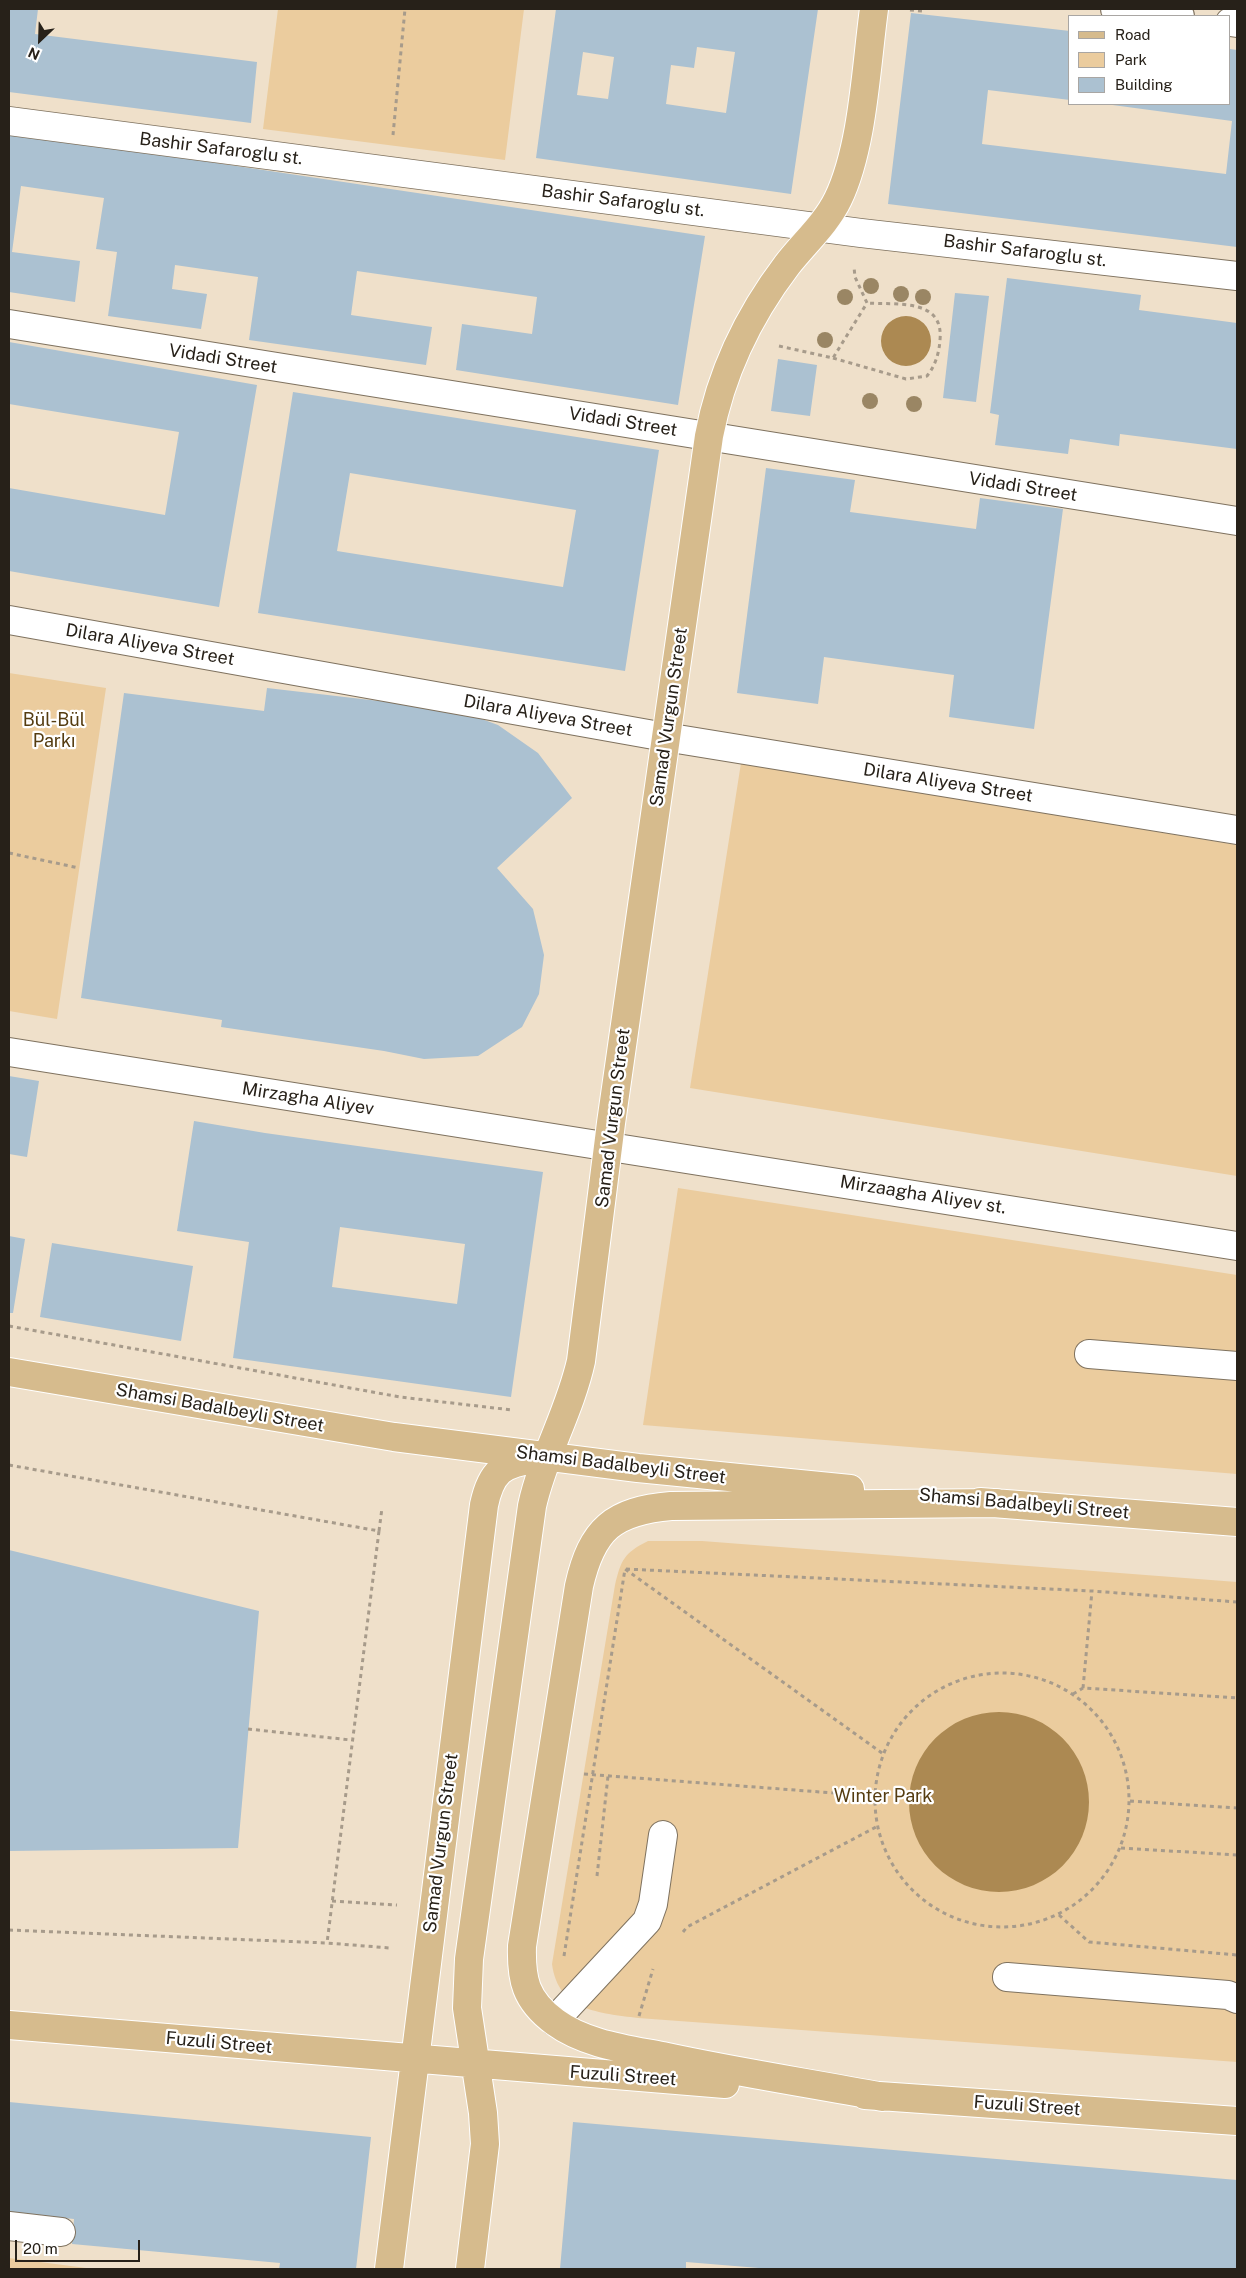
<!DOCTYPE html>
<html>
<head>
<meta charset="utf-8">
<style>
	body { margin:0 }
	#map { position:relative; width:1246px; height:2278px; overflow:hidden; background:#efe0ca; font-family:"Public Sans",sans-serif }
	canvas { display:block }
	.frame { position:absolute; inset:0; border:10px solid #272119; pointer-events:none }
	.legend { position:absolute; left:1068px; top:15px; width:162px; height:90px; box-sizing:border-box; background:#fff; border:1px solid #a9a6a3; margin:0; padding:6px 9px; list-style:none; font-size:15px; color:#272119 }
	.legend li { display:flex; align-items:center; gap:10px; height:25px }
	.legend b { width:25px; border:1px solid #a9a6a3 }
	.north { position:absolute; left:15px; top:15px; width:50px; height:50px; -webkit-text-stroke:4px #fff; paint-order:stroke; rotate:204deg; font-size:14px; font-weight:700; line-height:20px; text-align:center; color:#272119 }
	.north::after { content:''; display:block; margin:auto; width:18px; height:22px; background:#272119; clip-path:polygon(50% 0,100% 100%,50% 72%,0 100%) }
	.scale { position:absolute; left:15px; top:2240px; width:125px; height:22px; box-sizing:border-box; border:2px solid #272119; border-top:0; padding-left:6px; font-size:15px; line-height:18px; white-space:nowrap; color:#272119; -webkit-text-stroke:4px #fff; paint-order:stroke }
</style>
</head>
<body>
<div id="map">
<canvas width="1246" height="2278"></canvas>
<div class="frame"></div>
<ul class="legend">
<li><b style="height:6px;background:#d6bb8d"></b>Road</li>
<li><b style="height:14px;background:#ebcc9e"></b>Park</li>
<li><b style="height:14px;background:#abc1d1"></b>Building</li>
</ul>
<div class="north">N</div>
<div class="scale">20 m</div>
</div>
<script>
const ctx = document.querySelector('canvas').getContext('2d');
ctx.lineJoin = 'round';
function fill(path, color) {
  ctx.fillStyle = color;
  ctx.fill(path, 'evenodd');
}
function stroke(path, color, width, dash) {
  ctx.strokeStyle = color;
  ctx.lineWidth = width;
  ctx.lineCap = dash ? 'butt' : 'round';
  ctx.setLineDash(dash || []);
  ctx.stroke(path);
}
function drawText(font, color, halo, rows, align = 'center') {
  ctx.font = font + ' "Public Sans",sans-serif';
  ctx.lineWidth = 4.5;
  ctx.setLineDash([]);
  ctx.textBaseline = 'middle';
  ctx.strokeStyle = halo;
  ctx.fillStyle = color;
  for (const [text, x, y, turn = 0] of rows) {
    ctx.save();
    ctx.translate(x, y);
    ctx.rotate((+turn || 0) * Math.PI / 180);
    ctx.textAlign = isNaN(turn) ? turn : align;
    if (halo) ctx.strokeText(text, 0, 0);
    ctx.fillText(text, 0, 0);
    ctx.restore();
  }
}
fill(new Path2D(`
	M 278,9 L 524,9 L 505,160 L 263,129 Z
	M 9,673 L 106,688 L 57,1019 L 9,1011 Z
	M 741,763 L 1237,845 L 1237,1176 L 690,1088 Z
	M 678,1188 L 1237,1275 L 1237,1474 L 643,1425 Z
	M 648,1541 L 702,1541 L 1237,1582 L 1237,2062 L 638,2018 C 600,2013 558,2011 552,1964 L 615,1585 C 621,1560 624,1553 648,1541 Z
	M 9,2258 L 94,2269 L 9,2269 Z`), '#ebcc9e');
fill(new Path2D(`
	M881 341a25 25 0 1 1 50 0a25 25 0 1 1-50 0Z
	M909 1802a90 90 0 1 1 180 0a90 90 0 1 1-180 0Z`), '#ac8952');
fill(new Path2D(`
	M 9,9 L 38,9 L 35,34 L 257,62 L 251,123 L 9,92 Z
	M 556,9 L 818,9 L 791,194 L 536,158 ZM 697,47 L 735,52 L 726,113 L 666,104 L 671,65 L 694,68 ZM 583,52 L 614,57 L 608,99 L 577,95 Z
	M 911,13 L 1070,31 L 1070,100 L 988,90 L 982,144 L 1226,174 L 1232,121 L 1105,104 L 1230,104 L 1230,49 L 1237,50 L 1237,247 L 888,204 Z
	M 9,132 L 705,236 L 678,405 L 456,370 L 462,324 L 532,334 L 537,297 L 357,271 L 351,315 L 432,327 L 426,365 L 249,340 L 258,277 L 175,265 L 172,289 L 207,294 L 201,329 L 108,316 L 117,252 L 96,249 L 104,198 L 21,186 L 12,252 L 80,261 L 75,302 L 9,292 Z
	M 1007,278 L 1141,295 L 1139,310 L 1237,323 L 1237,449 L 1120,434 L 1119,446 L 1070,439 L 1068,454 L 995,445 L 999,415 L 990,413 Z
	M 955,293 L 989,296 L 976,402 L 943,398 Z
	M 9,342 L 257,385 L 219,607 L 9,571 L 9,488 L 165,515 L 179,432 L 9,404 Z
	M 778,359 L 817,365 L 810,416 L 771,411 Z
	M 293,392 L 659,450 L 625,671 L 258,613 ZM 350,473 L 576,510 L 563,587 L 337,551 Z
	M 766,468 L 855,480 L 850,512 L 976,529 L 980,498 L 1063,509 L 1034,729 L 949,717 L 954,675 L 824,657 L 818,704 L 737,693 Z
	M 267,688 L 457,710 L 498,725 L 538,753 L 572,798 L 497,868 L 533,909 L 544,955 L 539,994 L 522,1027 L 478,1056 L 424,1059 L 384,1051 L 221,1027 L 222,1020 L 81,998 L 124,693 L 264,711 Z
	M 9,1076 L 39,1081 L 27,1157 L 9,1154 Z
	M 194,1121 L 265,1133 L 543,1172 L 511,1397 L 233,1358 L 249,1242 L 177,1231 ZM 340,1227 L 465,1244 L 457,1304 L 332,1287 Z
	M 9,1236 L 25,1239 L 13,1313 L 9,1313 Z
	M 52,1243 L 193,1266 L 181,1341 L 40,1317 Z
	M 9,1550 L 259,1611 L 238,1848 L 9,1851 Z
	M 9,2102 L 371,2137 L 356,2269 L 279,2269 L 280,2263 L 72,2244 L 74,2219 L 9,2213 Z
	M 573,2122 L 1237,2180 L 1237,2269 L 771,2269 L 686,2262 L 686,2269 L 560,2269 Z`), '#abc1d1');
const minor = new Path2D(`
	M 1115,9 L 1180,16
	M 1230,22 L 1237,23
	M 9,121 L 861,233 L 1237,276
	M 9,324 L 1237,521
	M 9,620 L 665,737 L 1237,830
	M 9,1052 L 1237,1246
	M 1089,1354 L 1237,1366
	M 1007,1977 L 1228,1995 L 1237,1999
	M 554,2021 L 647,1921 L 653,1904 L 663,1835
	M 9,2226 L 61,2232`);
const major = new Path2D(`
	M 9,1372 L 394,1437 L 638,1468 L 850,1489
	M 980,1502 L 1237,1522
	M 9,2025 L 725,2084
	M 865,2095 L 1237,2121
	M 883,2097 C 809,2083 735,2072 662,2056 C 626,2049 585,2044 555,2022 C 525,2000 521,1979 522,1946 L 579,1586 C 592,1529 613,1511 671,1506 L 997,1503
	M 389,2269 L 484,1505 C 491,1472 502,1463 535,1459
	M 470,2269 L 485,2144 L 483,2113 L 467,2008 L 469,1959 L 532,1506 C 543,1456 570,1411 581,1361 L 611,1123 L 709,436 C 721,373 749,315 787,265 C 804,243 826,224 838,199 C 863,147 866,67 874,9`);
stroke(minor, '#7f725f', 30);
stroke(major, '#fff', 30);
stroke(new Path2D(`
	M 910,10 L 922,11
	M 393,135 L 405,9
	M 779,346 L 833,358 L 867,303 L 855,277 L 854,267
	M 833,358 L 906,379 L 927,376 C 935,366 939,354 940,340 C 944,298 897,305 867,303
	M 9,853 L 79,868
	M 9,1326 L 400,1397 L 512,1410
	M 9,1465 L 379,1531 L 327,1943
	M 379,1531 L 382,1508
	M 626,1569 L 1092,1591 L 1237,1602
	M875 1800a127 127 0 1 1 254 0a127 127 0 1 1-254 0Z
	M 1083,1688 L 1092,1591
	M 1073,1694 L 1083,1688 L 1237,1698
	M 248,1729 L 351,1740
	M 584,1774 L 873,1796
	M 1130,1801 L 1237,1808
	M 1121,1848 L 1237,1855
	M 597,1876 L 608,1776
	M 332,1901 L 397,1905
	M 1059,1915 L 1089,1942 L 1237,1955
	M 9,1930 L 327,1943 L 390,1948
	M 683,1932 L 687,1927 L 876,1827
	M 564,1956 L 625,1569 L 882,1753
	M 639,2016 L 653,1969`), '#a79b8b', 3, [4, 4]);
stroke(minor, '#fff', 28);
stroke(major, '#d6bb8d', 28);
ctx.fillStyle = '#9a8664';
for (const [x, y] of [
	[871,286],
	[901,294],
	[845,297],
	[923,297],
	[825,340],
	[870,401],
	[914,404]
]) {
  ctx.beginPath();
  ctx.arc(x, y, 8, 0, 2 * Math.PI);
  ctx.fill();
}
drawText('18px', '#272119', '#fff', [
	["Bashir Safaroglu st.",221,149,7],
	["Bashir Safaroglu st.",623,201,7],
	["Bashir Safaroglu st.",1025,251,7],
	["Vidadi Street",223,359,9],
	["Vidadi Street",623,422,9],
	["Vidadi Street",1023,487,9],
	["Dilara Aliyeva Street",150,645,10],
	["Dilara Aliyeva Street",548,716,10],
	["Samad Vurgun Street",669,717,-82],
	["Dilara Aliyeva Street",948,783,9],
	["Mirzagha Aliyev",308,1099,9],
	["Samad Vurgun Street",613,1118,-83],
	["Mirzaagha Aliyev st.",923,1195,9],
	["Shamsi Badalbeyli Street",220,1408,10],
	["Shamsi Badalbeyli Street",621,1465,7],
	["Shamsi Badalbeyli Street",1024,1504,5],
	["Samad Vurgun Street",441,1843,-83],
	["Fuzuli Street",219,2043,5],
	["Fuzuli Street",623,2076,4],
	["Fuzuli Street",1027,2106,4]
]);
drawText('18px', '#553c10', '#fff', [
	["Bül-Bül",54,720],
	["Parkı",54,741],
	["Winter Park",883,1796]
]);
</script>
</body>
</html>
